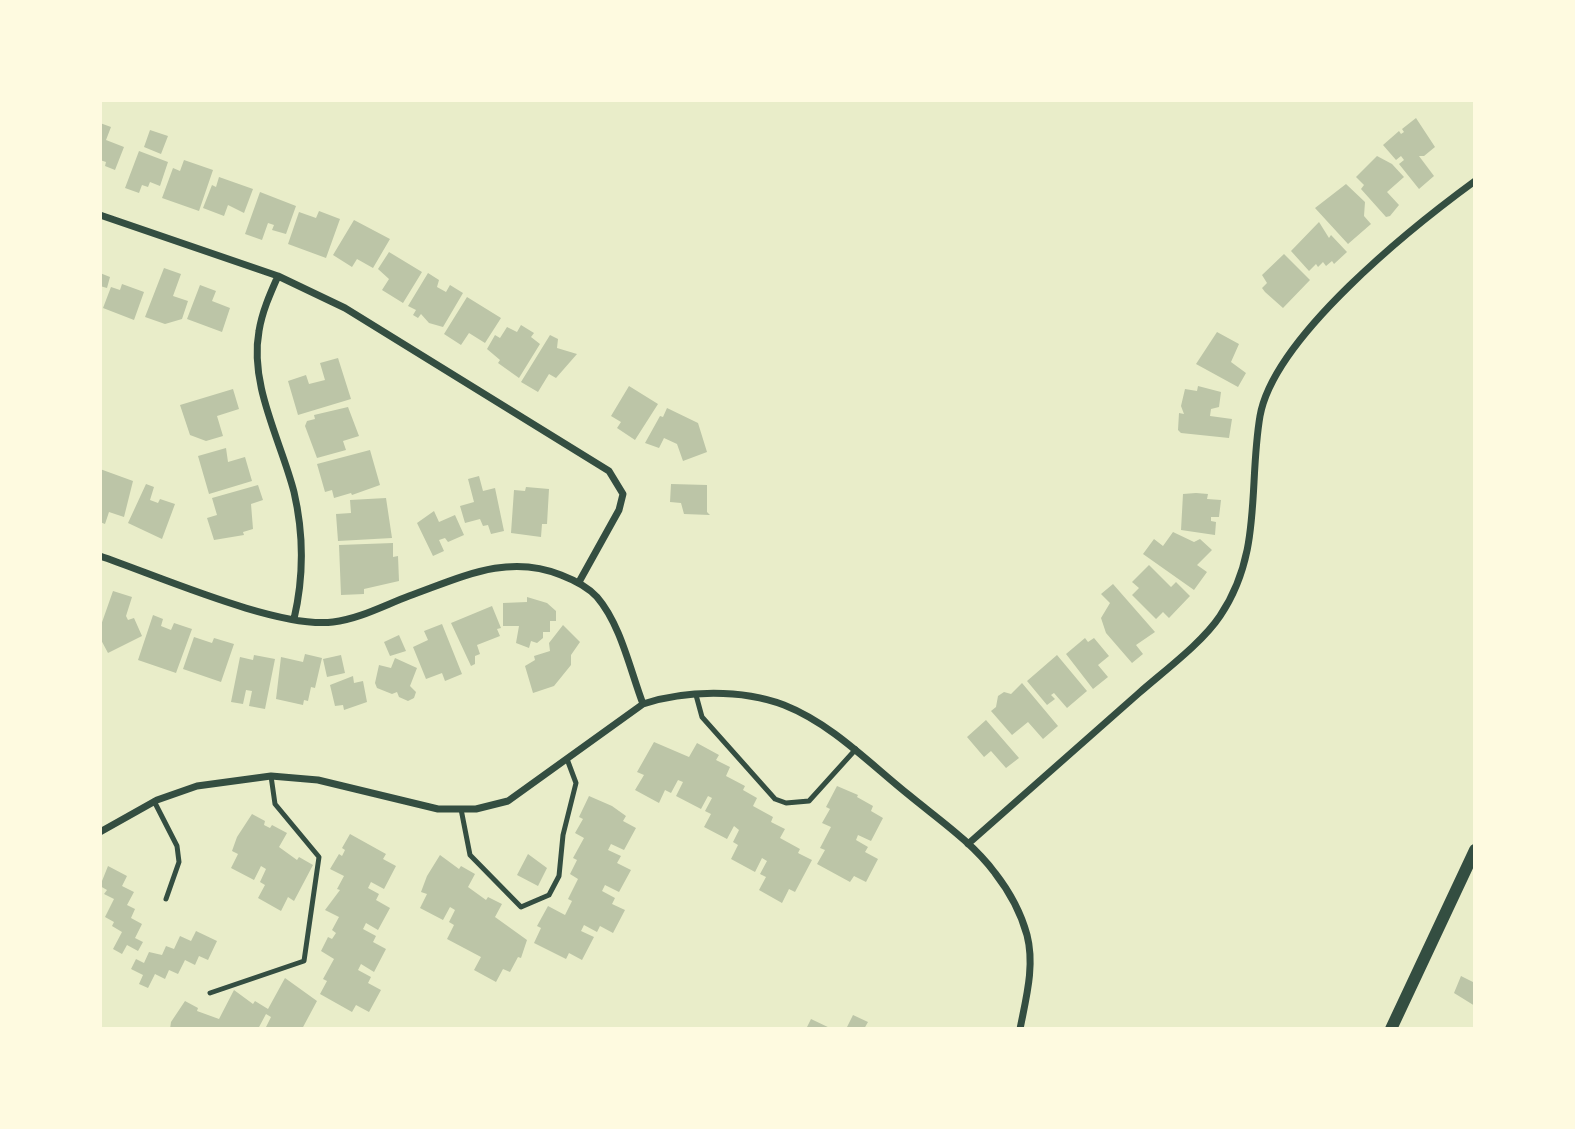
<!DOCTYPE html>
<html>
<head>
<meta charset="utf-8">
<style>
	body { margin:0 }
	#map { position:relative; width:1575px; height:1129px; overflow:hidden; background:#e9edc9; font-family:"Titillium Web",sans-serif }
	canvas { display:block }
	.frame { position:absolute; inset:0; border:102px solid #fefae0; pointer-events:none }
</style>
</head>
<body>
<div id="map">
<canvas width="1575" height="1129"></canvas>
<div class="frame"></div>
</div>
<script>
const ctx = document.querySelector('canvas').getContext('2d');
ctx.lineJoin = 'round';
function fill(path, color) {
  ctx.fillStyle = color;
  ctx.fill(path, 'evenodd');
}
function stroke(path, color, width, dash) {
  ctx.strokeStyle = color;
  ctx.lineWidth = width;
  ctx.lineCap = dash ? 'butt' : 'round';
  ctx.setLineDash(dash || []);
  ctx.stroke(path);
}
fill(new Path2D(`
	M 1416,118 L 1435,147 L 1424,156 L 1419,156 L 1434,176 L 1419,189 L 1399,164 L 1404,160 L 1401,156 L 1396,160 L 1383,145 L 1399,131 L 1401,134 L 1404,132 L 1402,129 Z
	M 100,123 L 111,127 L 106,140 L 124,147 L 115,170 L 105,166 L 106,162 L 100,160 Z
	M 150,130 L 168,136 L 161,154 L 144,147 Z
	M 139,151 L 168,162 L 160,186 L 150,182 L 148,187 L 142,185 L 139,193 L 125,188 Z
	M 1377,156 L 1392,164 L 1404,177 L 1387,192 L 1399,205 L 1390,216 L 1386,217 L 1361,189 L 1364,185 L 1356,177 Z
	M 184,160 L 213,170 L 199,211 L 162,198 L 173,168 L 180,171 Z
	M 219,177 L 253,189 L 244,213 L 228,205 L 224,216 L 203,208 L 212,185 L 216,187 Z
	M 1346,184 L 1365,202 L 1364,216 L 1371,224 L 1348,244 L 1315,208 Z
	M 260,192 L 296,206 L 286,234 L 272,230 L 274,225 L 268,223 L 262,240 L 245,234 Z
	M 319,211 L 340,219 L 326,258 L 288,244 L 299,212 L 316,218 Z
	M 354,220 L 390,239 L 373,268 L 357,259 L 352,267 L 333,255 Z
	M 1319,222 L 1329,238 L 1331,235 L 1347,252 L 1334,264 L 1332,261 L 1326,266 L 1323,262 L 1318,267 L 1316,264 L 1309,271 L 1291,251 Z
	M 389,252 L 422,272 L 403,303 L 382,290 L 389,279 L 378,269 Z
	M 1284,254 L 1310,280 L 1283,308 L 1265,292 L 1262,288 L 1267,283 L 1262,275 Z
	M 164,268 L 181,274 L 173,296 L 188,301 L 182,319 L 165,324 L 145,317 Z
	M 100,273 L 110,277 L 107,288 L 100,286 Z
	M 428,273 L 439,280 L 437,287 L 446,292 L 450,285 L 463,293 L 443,327 L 429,323 L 421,314 L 418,318 L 413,315 L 416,310 L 408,306 Z
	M 122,284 L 144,292 L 134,320 L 103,308 L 111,287 L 120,290 Z
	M 200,285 L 216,291 L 212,301 L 230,308 L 222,332 L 187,319 Z
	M 467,297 L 501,318 L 485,343 L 469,333 L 461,345 L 444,334 Z
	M 521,325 L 534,333 L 531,337 L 540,344 L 519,378 L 498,363 L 500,360 L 487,349 L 495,335 L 500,338 L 507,327 L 517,332 Z
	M 1217,332 L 1239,344 L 1231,362 L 1246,373 L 1238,387 L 1196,364 Z
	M 550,335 L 558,339 L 557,348 L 577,354 L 556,378 L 549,374 L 538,392 L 521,382 Z
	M 338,358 L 351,399 L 298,415 L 288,381 L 306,375 L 309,384 L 325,380 L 320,363 Z
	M 629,386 L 658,404 L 635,440 L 617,428 L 621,422 L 611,416 Z
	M 1198,386 L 1221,392 L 1219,407 L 1211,409 L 1210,416 L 1232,419 L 1229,438 L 1181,433 L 1178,430 L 1179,413 L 1184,414 L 1181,406 L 1185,389 L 1197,391 Z
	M 233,389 L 239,409 L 217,416 L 223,436 L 206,441 L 190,435 L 180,405 Z
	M 348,407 L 359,436 L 343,441 L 346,450 L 317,458 L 305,426 L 307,421 L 315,419 L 314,415 Z
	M 667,408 L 698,423 L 707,452 L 683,461 L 677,444 L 664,438 L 659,448 L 645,443 L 660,416 L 663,417 Z
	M 226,448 L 228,462 L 245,457 L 252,481 L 209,494 L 198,456 Z
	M 370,450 L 380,485 L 352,495 L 351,493 L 334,498 L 332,490 L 325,492 L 317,464 Z
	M 100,469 L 133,481 L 124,517 L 109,512 L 105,524 L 100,522 Z
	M 479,476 L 483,491 L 495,488 L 504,531 L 491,534 L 488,525 L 483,526 L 480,519 L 465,523 L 460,506 L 474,502 L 468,479 Z
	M 146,484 L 154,487 L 150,500 L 158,503 L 160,499 L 175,504 L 162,539 L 128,523 Z
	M 671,484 L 707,485 L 707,512 L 710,515 L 684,514 L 681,503 L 670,502 Z
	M 258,485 L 263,500 L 251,504 L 253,529 L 243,532 L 244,535 L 214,540 L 207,518 L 217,515 L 212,498 Z
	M 526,487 L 549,489 L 547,524 L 542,524 L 541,537 L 511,533 L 514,490 L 525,491 Z
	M 1196,493 L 1208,494 L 1207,499 L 1221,500 L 1219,517 L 1211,517 L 1211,521 L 1216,522 L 1215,535 L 1181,530 L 1183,494 Z
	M 386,498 L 392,538 L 338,541 L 336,514 L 351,513 L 350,500 Z
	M 434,511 L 439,522 L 455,515 L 464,535 L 448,542 L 445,538 L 439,540 L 444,551 L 433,556 L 417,523 Z
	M 1173,532 L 1194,542 L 1200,539 L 1212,550 L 1197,565 L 1207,572 L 1194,590 L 1143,554 L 1154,539 L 1163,546 Z
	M 393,543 L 393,557 L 398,556 L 399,581 L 364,589 L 364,594 L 341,595 L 339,545 Z
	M 1149,565 L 1171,587 L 1176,582 L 1190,596 L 1169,618 L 1163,612 L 1156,619 L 1132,595 L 1139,588 L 1132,582 Z
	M 1113,584 L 1155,632 L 1136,645 L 1143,654 L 1132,663 L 1106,633 L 1101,618 L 1110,603 L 1101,594 Z
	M 113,591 L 132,597 L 126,616 L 128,620 L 134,618 L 142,636 L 108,653 L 100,638 L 100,628 Z
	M 527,597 L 547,603 L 556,611 L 556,621 L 550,621 L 550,632 L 543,632 L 543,638 L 537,643 L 531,641 L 529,648 L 516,643 L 519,626 L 503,626 L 503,603 L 527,602 Z
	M 492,606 L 501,628 L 497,629 L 500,636 L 477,645 L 480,654 L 475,656 L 475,664 L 471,666 L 451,623 Z
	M 153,615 L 163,619 L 161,626 L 171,630 L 174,623 L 192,629 L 176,673 L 138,660 Z
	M 442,624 L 462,674 L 445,681 L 442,673 L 426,679 L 413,647 L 428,640 L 424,631 Z
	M 563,625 L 580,642 L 571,655 L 571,665 L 554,686 L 533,693 L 525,666 L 535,660 L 534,656 L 550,651 L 549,643 Z
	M 399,635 L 406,651 L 390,656 L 384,642 Z
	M 194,637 L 212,643 L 214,638 L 234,644 L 221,682 L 183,669 Z
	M 1085,638 L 1088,642 L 1094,638 L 1109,656 L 1098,665 L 1108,677 L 1093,689 L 1066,654 Z
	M 305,654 L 322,658 L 315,688 L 311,687 L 308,701 L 304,700 L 303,705 L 276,699 L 281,657 L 303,662 Z
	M 254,655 L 275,659 L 265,709 L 249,706 L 252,691 L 246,690 L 243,704 L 231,702 L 240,657 L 253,660 Z
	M 341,655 L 345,673 L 327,677 L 323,659 Z
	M 1057,655 L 1087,691 L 1067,708 L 1054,693 L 1051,695 L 1055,699 L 1047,705 L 1027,681 Z
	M 395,658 L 417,668 L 410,686 L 416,692 L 414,698 L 408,701 L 399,697 L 397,692 L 392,694 L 377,688 L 375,683 L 379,665 L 391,668 Z
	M 353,676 L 354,683 L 363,681 L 367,702 L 344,710 L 343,705 L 335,706 L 330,685 Z
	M 1022,683 L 1058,726 L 1043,739 L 1028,722 L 1012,735 L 991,711 L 996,707 L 998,696 L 1004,692 L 1011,694 Z
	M 986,720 L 1019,758 L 1006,768 L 991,751 L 984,757 L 967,737 Z
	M 654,742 L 689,757 L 697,743 L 719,755 L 716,760 L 730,767 L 726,776 L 745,786 L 743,790 L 757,798 L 753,806 L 773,817 L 771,822 L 785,829 L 780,838 L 800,849 L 798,853 L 812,860 L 795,892 L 789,889 L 782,903 L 759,890 L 766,877 L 760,874 L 767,861 L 762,858 L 755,872 L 731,859 L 738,845 L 733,842 L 739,830 L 734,826 L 727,839 L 704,827 L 711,814 L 705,811 L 712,798 L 708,796 L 701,809 L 676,796 L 683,782 L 678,780 L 671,793 L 665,790 L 659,803 L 635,790 L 644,775 L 637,772 Z
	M 837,786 L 858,795 L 857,797 L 873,806 L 871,811 L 883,818 L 871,841 L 858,835 L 856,840 L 868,847 L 865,852 L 878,859 L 866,882 L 854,876 L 850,882 L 817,864 L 825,850 L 820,848 L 831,827 L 822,823 L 830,809 L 826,807 Z
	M 589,796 L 612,806 L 626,816 L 623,821 L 636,828 L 624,850 L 611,844 L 608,850 L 621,856 L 617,863 L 631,870 L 619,892 L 605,885 L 602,891 L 615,898 L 612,904 L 625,910 L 613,933 L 600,926 L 597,932 L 584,925 L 581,931 L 594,937 L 582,960 L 569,953 L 566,959 L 534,943 L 541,928 L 537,926 L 548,906 L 565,915 L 572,901 L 568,899 L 578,879 L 570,874 L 577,860 L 573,858 L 584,838 L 575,833 L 583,819 L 579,817 Z
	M 252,814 L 265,821 L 264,825 L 270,828 L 272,825 L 287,833 L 279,847 L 297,860 L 299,857 L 313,865 L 294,901 L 288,897 L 281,911 L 258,898 L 265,885 L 260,882 L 266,869 L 261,866 L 254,880 L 231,868 L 238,854 L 232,851 L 237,837 Z
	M 350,834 L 386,854 L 383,859 L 396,866 L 384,889 L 371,882 L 368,888 L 379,894 L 376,900 L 390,908 L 378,930 L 366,923 L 363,929 L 376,936 L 373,942 L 386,949 L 374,972 L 361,964 L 358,970 L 371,977 L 368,983 L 381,990 L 369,1012 L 356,1005 L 352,1012 L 320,994 L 327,981 L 323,979 L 334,959 L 321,951 L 328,937 L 332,939 L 336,933 L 332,930 L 339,917 L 325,910 L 340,890 L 337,889 L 344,876 L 330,869 L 339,854 L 342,856 L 345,850 L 342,848 Z
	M 528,854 L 547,868 L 538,886 L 517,875 Z
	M 440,855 L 459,869 L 461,866 L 475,874 L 468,887 L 486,900 L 488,897 L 502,904 L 495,917 L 527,940 L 521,958 L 518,957 L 510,972 L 503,969 L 496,982 L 474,970 L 481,957 L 447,939 L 454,925 L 449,922 L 455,910 L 450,907 L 443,920 L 420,908 L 427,894 L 421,892 L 427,876 Z
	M 108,866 L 127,876 L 122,886 L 134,892 L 127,905 L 135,909 L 131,918 L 142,924 L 135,938 L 143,942 L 138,951 L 127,945 L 122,954 L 113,949 L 122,932 L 112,926 L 114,922 L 105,917 L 114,899 L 104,894 L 107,890 L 100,886 Z
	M 196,931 L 217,941 L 208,960 L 199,956 L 195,965 L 185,960 L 178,974 L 169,970 L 165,979 L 155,974 L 148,988 L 139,984 L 143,975 L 131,969 L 136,959 L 144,963 L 149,952 L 162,955 L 166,946 L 174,949 L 180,936 L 191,941 Z
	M 1461,976 L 1475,983 L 1475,1006 L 1454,993 Z
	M 285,978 L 317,1001 L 302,1029 L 265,1029 L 271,1017 L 266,1014 L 258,1029 L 170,1029 L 171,1022 L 185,1001 L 198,1008 L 197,1011 L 219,1019 L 234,990 L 253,1004 L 255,1001 L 268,1009 Z
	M 853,1015 L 868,1022 L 864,1029 L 846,1029 Z
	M 811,1019 L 832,1029 L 806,1029 Z`), '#bcc5a7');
stroke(new Path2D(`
	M 696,695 L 702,717 L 775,799 L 786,803 L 809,801 L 856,749
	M 154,801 L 177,846 L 179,862 L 166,899
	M 461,809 L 470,855 L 521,907 L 549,895 L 559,876 L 563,835 L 576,783 L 567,759
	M 210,993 L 304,961 L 319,857 L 275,804 L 271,776`), '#344e41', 5);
stroke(new Path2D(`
	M 100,215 L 278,276 L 345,308 L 609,471 L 623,494 L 619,510 L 579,582
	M 278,276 C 270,294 262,312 259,331 C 249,385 281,441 294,492 C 304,535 304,576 294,619
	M 100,556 C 156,575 278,629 333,622 C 359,619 385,605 409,596 C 460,578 507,553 561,575 C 574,580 587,586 597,597 C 621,625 630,670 643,704
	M 100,832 L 157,800 L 197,786 L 271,776 L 318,780 L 438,809 L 476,809 L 508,801 L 643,704 C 685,690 742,689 784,705 C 832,724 869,763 909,795 C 938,819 972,842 995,873 C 1009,891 1021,913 1027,935 C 1035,966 1026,998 1020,1029
	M 968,844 C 1025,794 1082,743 1139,693 C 1164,671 1202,643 1220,616 C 1263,552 1248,487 1260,416 C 1274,337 1412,227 1475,181`), '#344e41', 7);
stroke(new Path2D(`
	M 1391,1029 L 1475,850`), '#344e41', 12);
</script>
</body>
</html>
